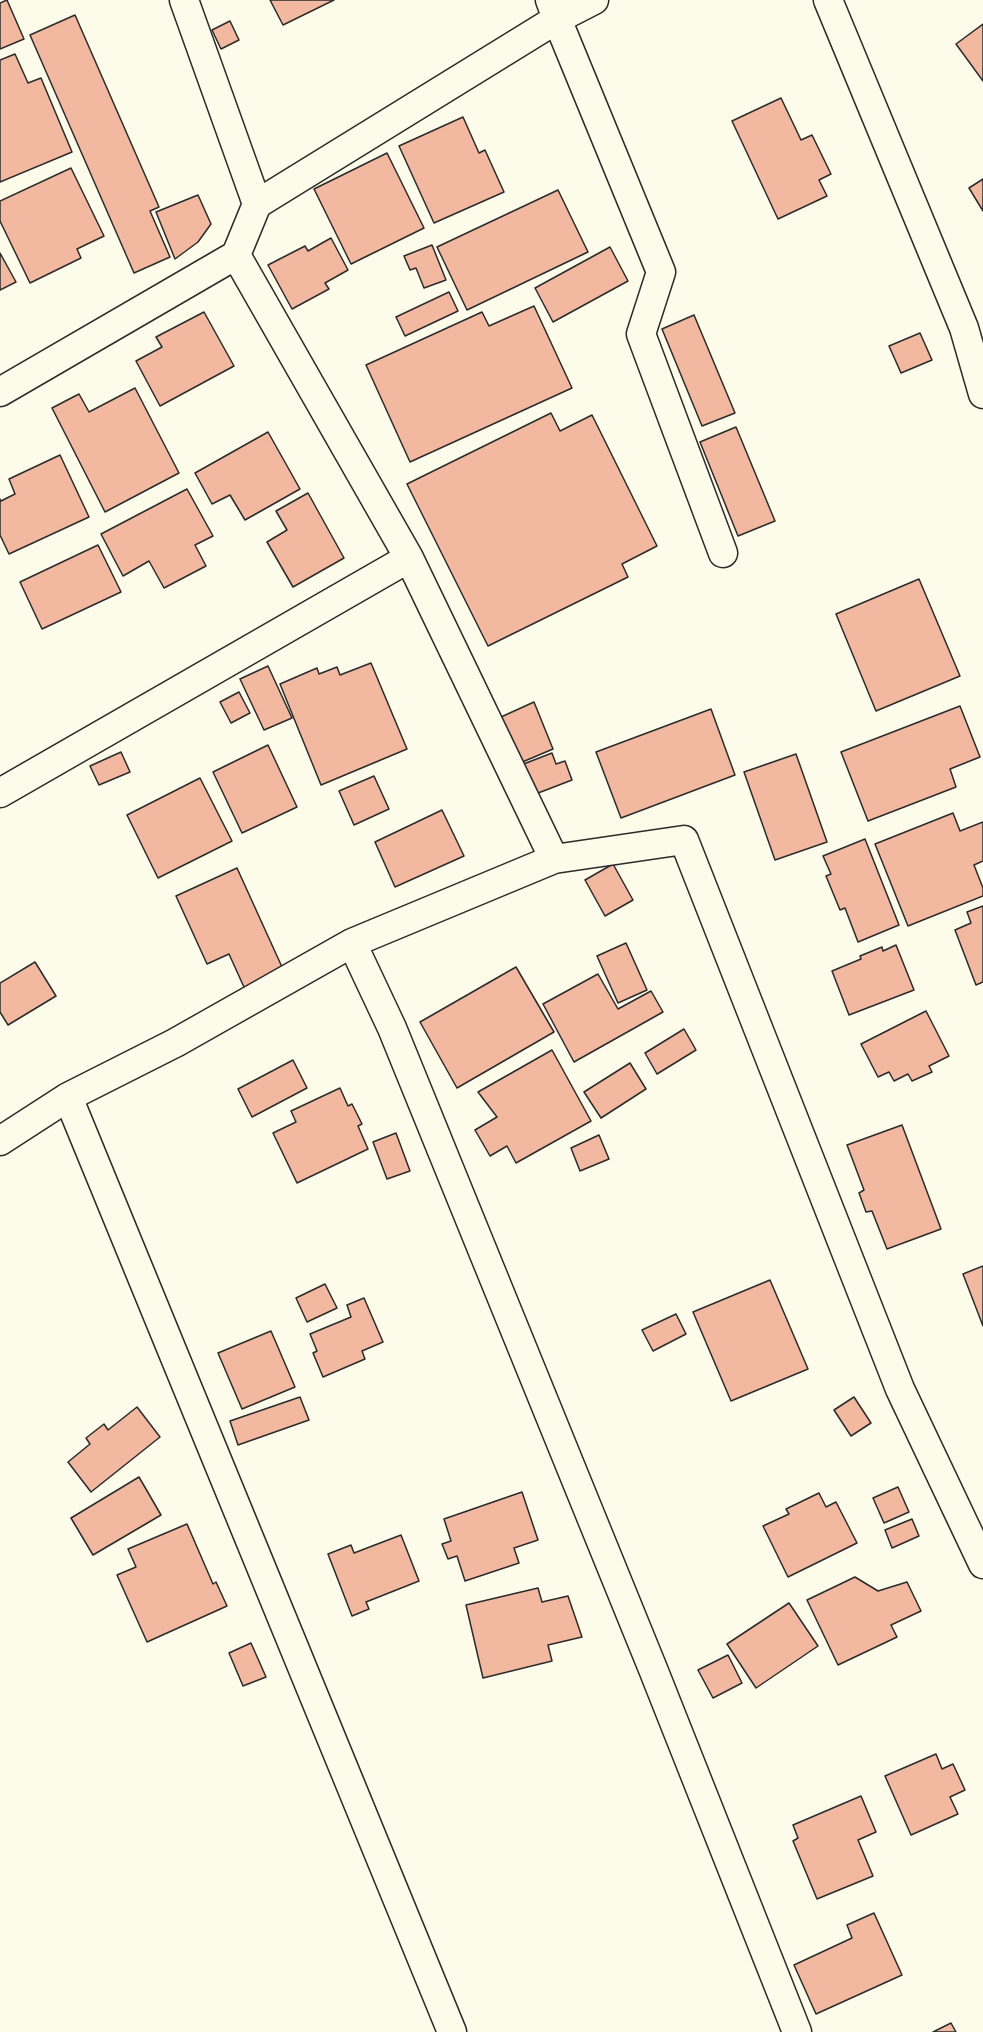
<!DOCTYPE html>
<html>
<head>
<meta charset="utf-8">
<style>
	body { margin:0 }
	canvas { display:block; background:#fdfbea }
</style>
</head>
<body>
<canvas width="983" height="2032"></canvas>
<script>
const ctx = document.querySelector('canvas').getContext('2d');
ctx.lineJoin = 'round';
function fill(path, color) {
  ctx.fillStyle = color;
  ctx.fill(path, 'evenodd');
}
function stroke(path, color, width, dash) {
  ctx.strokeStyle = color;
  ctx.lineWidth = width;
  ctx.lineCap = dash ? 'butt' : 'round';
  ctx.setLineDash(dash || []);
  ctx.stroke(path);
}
const building = new Path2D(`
	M 7,0 L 24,39 L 0,49 L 0,3 Z
	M 270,0 L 334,0 L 283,25 Z
	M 75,15 L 159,207 L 150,211 L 170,257 L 134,273 L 30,35 Z
	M 230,21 L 239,40 L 221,49 L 212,30 Z
	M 983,24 L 983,81 L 956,44 Z
	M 15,54 L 28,83 L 41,78 L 72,152 L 0,182 L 0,60 Z
	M 781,98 L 801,140 L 812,135 L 831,174 L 819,180 L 827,196 L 778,219 L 732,121 Z
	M 463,117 L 479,153 L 485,150 L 504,192 L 434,223 L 399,146 Z
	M 387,153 L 424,228 L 351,264 L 314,189 Z
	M 71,168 L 104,236 L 77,249 L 81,258 L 30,283 L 0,221 L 0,201 Z
	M 983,179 L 983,211 L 969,188 Z
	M 558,190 L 588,252 L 467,310 L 437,247 Z
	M 198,195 L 211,224 L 198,242 L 175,259 L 156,212 Z
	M 331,238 L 348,270 L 325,283 L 329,289 L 292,309 L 268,265 L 305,246 L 308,251 Z
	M 432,245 L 446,280 L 424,288 L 416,268 L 410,270 L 404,256 Z
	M 610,247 L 628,281 L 553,322 L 535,288 Z
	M 0,253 L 16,282 L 0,290 Z
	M 449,292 L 458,311 L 405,336 L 396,317 Z
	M 534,306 L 572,388 L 410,462 L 366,365 L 482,312 L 489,326 Z
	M 204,312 L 234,366 L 160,406 L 136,361 L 162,347 L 156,337 Z
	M 694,315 L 735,413 L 702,426 L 662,329 Z
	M 920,333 L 932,360 L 901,373 L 889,346 Z
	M 135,388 L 179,473 L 105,512 L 52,408 L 79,394 L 89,412 Z
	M 551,413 L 560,431 L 592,415 L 657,546 L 622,564 L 628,577 L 488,646 L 407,484 Z
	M 736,427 L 775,521 L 738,536 L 700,442 Z
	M 268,432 L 300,489 L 245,520 L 230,495 L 212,504 L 195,473 Z
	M 60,455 L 89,517 L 9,554 L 0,535 L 0,499 L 1,501 L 15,494 L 9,479 Z
	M 187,489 L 213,536 L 195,545 L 206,566 L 164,588 L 149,561 L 123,576 L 101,534 Z
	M 308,493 L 344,558 L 293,587 L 267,542 L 287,530 L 276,511 Z
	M 98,545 L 121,592 L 42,629 L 20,582 Z
	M 919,579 L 960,676 L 876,711 L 836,614 Z
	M 371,663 L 407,749 L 321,785 L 280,684 L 317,668 L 319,674 L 337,667 L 340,675 Z
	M 268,666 L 292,718 L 264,730 L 240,679 Z
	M 239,692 L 250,713 L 231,723 L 220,702 Z
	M 534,702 L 553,749 L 520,763 L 501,717 Z
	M 960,706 L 980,757 L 950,769 L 956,787 L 868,821 L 841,752 Z
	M 711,709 L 735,775 L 621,818 L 596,752 Z
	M 268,745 L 297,807 L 242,833 L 213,772 Z
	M 121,752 L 130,772 L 99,785 L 90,766 Z
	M 552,753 L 556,764 L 565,761 L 572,780 L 533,795 L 521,765 Z
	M 796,754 L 827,842 L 775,860 L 744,772 Z
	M 374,776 L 389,809 L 354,825 L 339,791 Z
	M 200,778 L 232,841 L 158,878 L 127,815 Z
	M 442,810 L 464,856 L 395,887 L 375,842 Z
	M 953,813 L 960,831 L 983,822 L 983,861 L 974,865 L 983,888 L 983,896 L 908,926 L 875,844 Z
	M 865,839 L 899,925 L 858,942 L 845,908 L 840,910 L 826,876 L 831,874 L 823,856 Z
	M 613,864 L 633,900 L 605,916 L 585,880 Z
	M 237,868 L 287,978 L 248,996 L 229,954 L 207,964 L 176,896 Z
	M 983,906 L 983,982 L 976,985 L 955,930 L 971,923 L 967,912 Z
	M 626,943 L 647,990 L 618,1003 L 597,956 Z
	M 896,945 L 914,990 L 849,1015 L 832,971 L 861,959 L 860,956 L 882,947 L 883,951 Z
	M 35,962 L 56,996 L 8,1025 L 0,1012 L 0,983 Z
	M 516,967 L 554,1032 L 457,1088 L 420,1022 Z
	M 598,974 L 618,1009 L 651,991 L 663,1012 L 574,1062 L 543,1004 Z
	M 926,1011 L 949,1056 L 929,1066 L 932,1072 L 912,1081 L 908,1074 L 894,1081 L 889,1072 L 878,1077 L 861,1044 Z
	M 684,1029 L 696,1050 L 657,1074 L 645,1053 Z
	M 552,1050 L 591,1121 L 516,1163 L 507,1146 L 490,1156 L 475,1130 L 497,1117 L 478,1092 Z
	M 293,1060 L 307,1088 L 252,1117 L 238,1089 Z
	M 630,1063 L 646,1089 L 601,1118 L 584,1092 Z
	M 340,1088 L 348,1106 L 352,1104 L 362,1124 L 358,1126 L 368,1149 L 297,1183 L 273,1133 L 296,1122 L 291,1111 Z
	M 902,1125 L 941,1229 L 887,1249 L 872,1211 L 866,1212 L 859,1193 L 864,1190 L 847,1145 Z
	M 396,1133 L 410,1171 L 387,1179 L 373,1142 Z
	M 599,1135 L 609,1159 L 580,1171 L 571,1148 Z
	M 983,1266 L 983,1326 L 963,1274 Z
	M 770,1280 L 808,1369 L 731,1401 L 693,1312 Z
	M 325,1284 L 337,1308 L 307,1322 L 296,1298 Z
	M 364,1298 L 383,1342 L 362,1351 L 365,1359 L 323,1377 L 313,1353 L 317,1351 L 310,1334 L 351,1317 L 347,1305 Z
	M 676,1314 L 686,1334 L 653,1351 L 642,1330 Z
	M 271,1331 L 295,1387 L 242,1409 L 218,1353 Z
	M 300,1397 L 309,1420 L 238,1445 L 230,1421 Z
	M 854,1397 L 871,1423 L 851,1436 L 834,1410 Z
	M 137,1407 L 160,1437 L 91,1492 L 68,1462 L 90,1444 L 86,1438 L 104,1424 L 108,1430 Z
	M 139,1477 L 161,1515 L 93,1555 L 71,1518 Z
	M 898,1487 L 909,1512 L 884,1523 L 873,1498 Z
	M 522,1492 L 538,1540 L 514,1548 L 519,1563 L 465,1581 L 457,1556 L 448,1559 L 442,1544 L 451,1541 L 444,1519 Z
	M 819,1493 L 826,1507 L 836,1502 L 857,1543 L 788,1577 L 763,1526 L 789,1514 L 786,1509 Z
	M 912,1519 L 919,1536 L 892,1548 L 885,1530 Z
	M 187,1524 L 213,1584 L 216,1582 L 227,1606 L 147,1642 L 117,1575 L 136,1567 L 128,1549 Z
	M 401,1535 L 419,1581 L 366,1602 L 369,1609 L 352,1616 L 328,1554 L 351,1545 L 354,1553 Z
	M 855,1577 L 878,1591 L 907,1582 L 921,1611 L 891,1625 L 897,1637 L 838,1665 L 807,1600 Z
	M 538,1588 L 542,1602 L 568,1596 L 582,1637 L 548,1645 L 552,1661 L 483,1678 L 466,1605 Z
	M 789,1603 L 818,1646 L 756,1688 L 727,1644 Z
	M 251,1643 L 266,1677 L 243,1686 L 229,1653 Z
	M 728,1655 L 742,1683 L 713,1698 L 698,1670 Z
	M 936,1754 L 942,1769 L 953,1764 L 965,1790 L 950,1797 L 958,1814 L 911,1835 L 885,1776 Z
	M 861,1796 L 876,1832 L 858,1840 L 873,1876 L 817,1899 L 793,1841 L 798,1838 L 793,1825 Z
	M 874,1913 L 902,1975 L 816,2014 L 794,1965 L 852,1938 L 847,1925 Z
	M 951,2023 L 956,2032 L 933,2032 Z`);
fill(building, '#f2b8a0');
stroke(building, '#2b2b2b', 1.5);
const minor = new Path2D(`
	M 184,0 L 257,204 L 557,19 L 550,0
	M 594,0 L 557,19 L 661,272 L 641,334 L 723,553
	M 828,0 L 964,328 L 983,394
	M 257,204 L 236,255 L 409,558 L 554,859
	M 0,392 L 236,255
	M 0,793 L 409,558
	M 68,1097 L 452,2032
	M 0,1141 L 68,1097 L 175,1043 L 352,943
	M 797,2032 L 653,1669 L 392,1028 L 352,943 L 554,859 L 684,840 L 900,1389 L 983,1564`);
stroke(minor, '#2b2b2b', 31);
stroke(minor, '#fdfbea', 28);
</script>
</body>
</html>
